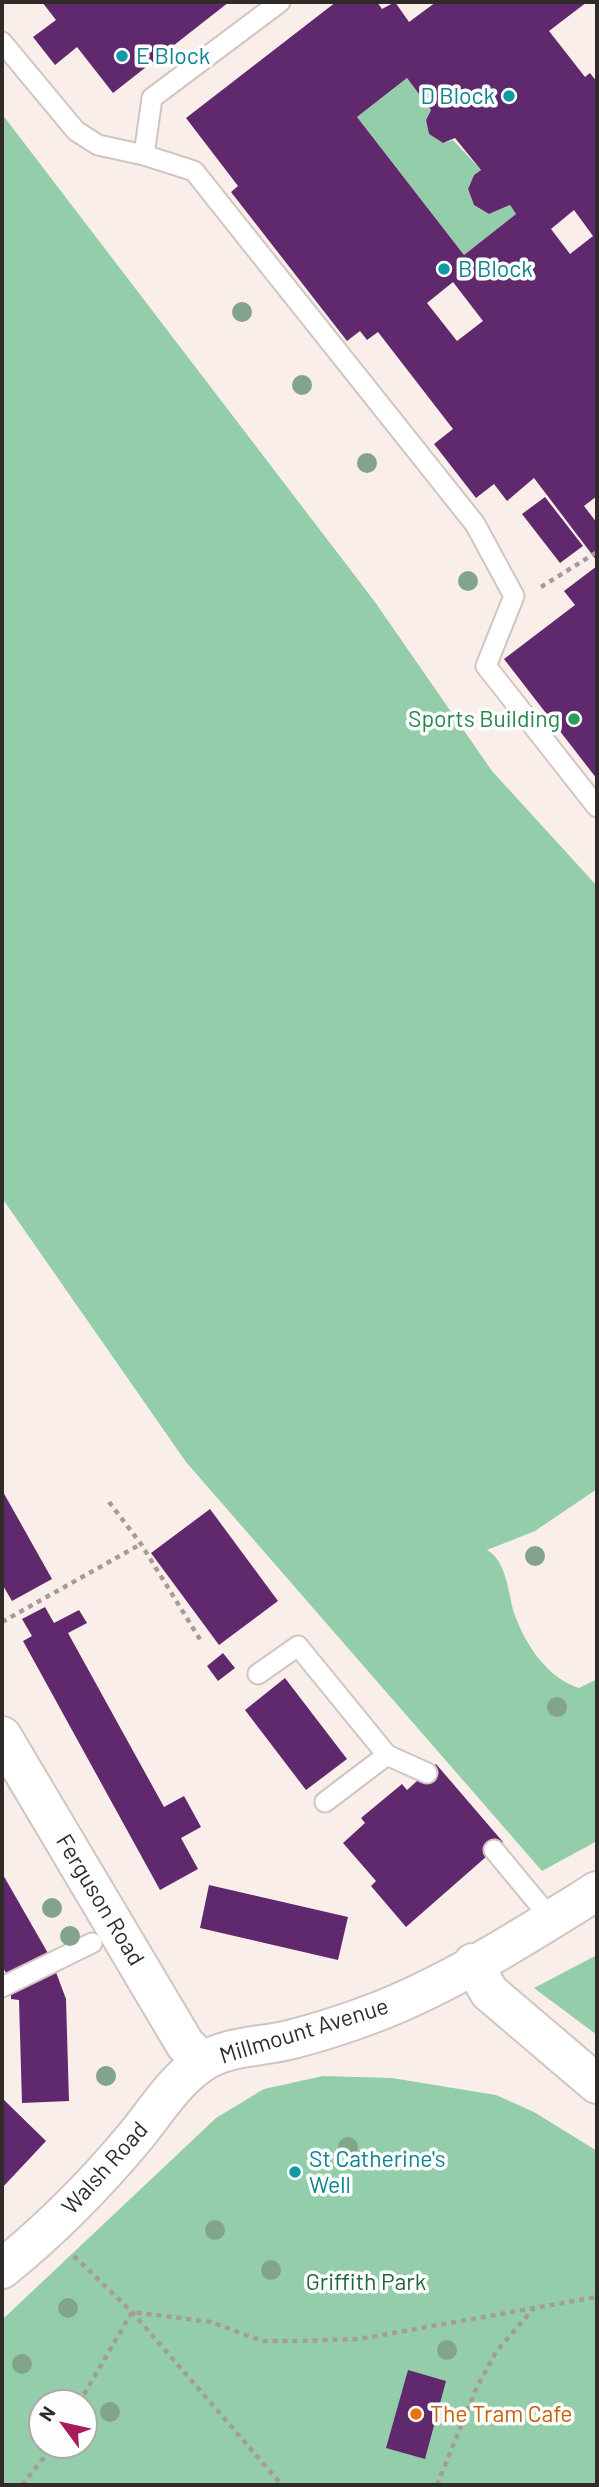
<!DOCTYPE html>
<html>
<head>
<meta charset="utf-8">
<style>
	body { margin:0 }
	#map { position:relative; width:599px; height:2487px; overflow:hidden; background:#faeeea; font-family:Barlow,sans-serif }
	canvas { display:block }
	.frame { position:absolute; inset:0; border:4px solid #302b29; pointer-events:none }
	.north { position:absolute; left:28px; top:2389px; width:70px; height:70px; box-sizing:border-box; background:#fefefe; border:2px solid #acaaa9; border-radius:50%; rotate:303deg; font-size:19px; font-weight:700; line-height:28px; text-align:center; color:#302b29 }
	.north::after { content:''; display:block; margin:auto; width:24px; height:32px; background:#a91c5c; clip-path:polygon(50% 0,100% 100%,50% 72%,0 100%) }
</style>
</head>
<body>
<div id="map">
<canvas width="599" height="2487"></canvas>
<div class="frame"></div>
<div class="north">N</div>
</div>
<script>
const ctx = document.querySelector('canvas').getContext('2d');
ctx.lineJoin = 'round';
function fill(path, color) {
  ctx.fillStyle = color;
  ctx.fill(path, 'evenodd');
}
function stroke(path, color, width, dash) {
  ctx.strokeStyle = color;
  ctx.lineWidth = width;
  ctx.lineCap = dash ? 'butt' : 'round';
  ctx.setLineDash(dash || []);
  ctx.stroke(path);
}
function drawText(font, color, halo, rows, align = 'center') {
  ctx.font = font + ' Barlow,sans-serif';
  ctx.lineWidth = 7;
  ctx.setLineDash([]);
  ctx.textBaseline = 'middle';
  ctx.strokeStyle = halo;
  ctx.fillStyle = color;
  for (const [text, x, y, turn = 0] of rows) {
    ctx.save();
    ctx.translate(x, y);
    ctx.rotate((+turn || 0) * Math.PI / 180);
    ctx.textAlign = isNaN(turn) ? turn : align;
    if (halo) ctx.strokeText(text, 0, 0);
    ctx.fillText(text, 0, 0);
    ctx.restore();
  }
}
fill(new Path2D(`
	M 407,78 L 431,110 L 426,120 L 429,134 L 443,143 L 453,140 L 481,170 L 474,175 L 468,189 L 474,205 L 489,214 L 510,205 L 516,214 L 464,255 L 357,117 Z
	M 2,114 L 375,602 L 492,771 L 597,886 L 597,1489 L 535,1531 L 487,1550 C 507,1561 508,1593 514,1613 C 525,1644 547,1678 579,1688 L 597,1679 L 597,1841 L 542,1871 L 186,1462 L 2,1198 Z
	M 597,1955 L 597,2035 L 534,1988 Z
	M 323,2076 L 392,2078 L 496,2095 L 534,2112 L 597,2151 L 597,2485 L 2,2485 L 2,2315 L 4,2318 L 216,2118 L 264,2089 ZM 42,2403 L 84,2403 L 84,2445 L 42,2445 Z`), '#94cda9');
fill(new Path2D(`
	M 42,2 L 229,2 L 113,93 L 77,47 L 55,65 L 33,37 L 56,20 Z
	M 336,2 L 377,2 L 382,9 L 395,2 L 409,22 L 436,2 L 587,2 L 549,31 L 585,77 L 590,73 L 597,82 L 597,496 L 584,506 L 597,523 L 597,561 L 534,478 L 507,501 L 494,484 L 476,498 L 434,444 L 453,429 L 378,332 L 367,340 L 360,331 L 347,341 L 231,192 L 238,186 L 186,118 ZM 407,78 L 431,110 L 426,120 L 429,134 L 443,143 L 455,138 L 481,170 L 474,175 L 468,189 L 474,205 L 489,214 L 510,205 L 516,214 L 464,255 L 357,117 ZM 574,210 L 593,236 L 570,254 L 551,229 ZM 453,282 L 483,321 L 457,341 L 427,303 Z
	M 545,497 L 583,546 L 560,563 L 522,514 Z
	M 597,566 L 597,779 L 504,659 L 575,605 L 564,591 Z
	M 2,1490 L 52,1579 L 12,1601 L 2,1584 Z
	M 210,1509 L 278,1601 L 219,1645 L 151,1553 Z
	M 45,1607 L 54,1623 L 79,1610 L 87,1623 L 68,1633 L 164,1807 L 184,1796 L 201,1827 L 181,1838 L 198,1869 L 160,1890 L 23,1641 L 32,1636 L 22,1619 Z
	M 223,1653 L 235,1668 L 218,1681 L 207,1666 Z
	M 285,1678 L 347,1759 L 306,1790 L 245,1710 Z
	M 436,1764 L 503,1842 L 406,1927 L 371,1886 L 376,1881 L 343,1843 L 365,1823 L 361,1818 L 402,1784 L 407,1790 Z
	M 2,1873 L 49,1955 L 9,1978 L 2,1966 Z
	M 209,1885 L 348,1917 L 338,1960 L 200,1928 Z
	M 54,1967 L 66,1999 L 69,2101 L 22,2103 L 19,2000 L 11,1999 L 11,1989 Z
	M 2,2098 L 46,2141 L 2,2188 Z
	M 408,2370 L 446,2381 L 425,2459 L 386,2448 Z`), '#61296d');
const lane = new Path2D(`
	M 2,42 L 76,131 L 98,145 L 144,155 L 194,171 L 475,524 L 514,596 L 486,666 L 597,807
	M 144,155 L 152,98 L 280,2
	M 258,1674 L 298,1646 L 387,1755 L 427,1773
	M 325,1802 L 387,1755
	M 494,1850 L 552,1920
	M 2,1987 L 92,1943`);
const street = new Path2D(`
	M 2,1736 L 185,2044 L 202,2062
	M 473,1963 L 489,1992 L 597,2084
	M 2,2269 C 50,2230 94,2186 134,2138 C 155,2113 173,2082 201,2063 C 227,2045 264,2047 293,2039 C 320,2032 348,2023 374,2013 C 450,1984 528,1934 597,1891`);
stroke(lane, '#d1c5c1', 23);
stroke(street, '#d1c5c1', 42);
stroke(new Path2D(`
	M 541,587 L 597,552
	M 109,1502 L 141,1544 L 201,1641
	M 2,1622 L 141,1544
	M 74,2256 L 132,2312 L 282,2485
	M 79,2403 L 132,2312 L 211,2322 L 262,2341 L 298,2341 L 359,2339 L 597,2297
	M 22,2485 L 54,2445
	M 437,2485 L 476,2389 L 496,2352 L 534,2308`), '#a59c99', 4.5, [5, 5]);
stroke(lane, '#fff', 19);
stroke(street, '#fff', 38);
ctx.fillStyle = '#82a38c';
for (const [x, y] of [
	[242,312],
	[302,385],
	[367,463],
	[468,581],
	[535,1556],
	[557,1707],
	[52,1908],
	[70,1936],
	[106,2076],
	[348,2147],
	[215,2230],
	[271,2270],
	[68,2308],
	[447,2350],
	[22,2364],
	[110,2412]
]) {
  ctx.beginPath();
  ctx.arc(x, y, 10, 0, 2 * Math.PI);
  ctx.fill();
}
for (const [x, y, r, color] of [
	[122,56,7,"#0f9aa8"],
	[509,96,7,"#0f9aa8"],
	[444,269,7,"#0f9aa8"],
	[574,719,7,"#2e9e5b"],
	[295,2172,7,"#0f9aa8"],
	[416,2414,7,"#e8710a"]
]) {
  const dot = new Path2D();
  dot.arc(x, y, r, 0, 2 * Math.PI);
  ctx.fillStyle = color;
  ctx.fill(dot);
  stroke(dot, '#fefefe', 2.5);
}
drawText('23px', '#0d838f', '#fefefe', [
	["E Block",136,56],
	["D Block",495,96,"right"],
	["B Block",458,269],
	["St Catherine's",309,2159],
	["Well",309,2185]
], 'left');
drawText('23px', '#27864d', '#fefefe', [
	["Sports Building",560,719]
], 'right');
drawText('23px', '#302b29', '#fefefe', [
	["Ferguson Road",100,1900,59],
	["Millmount Avenue",304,2031,-17],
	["Walsh Road",105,2168,-48]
]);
drawText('23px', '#1f653f', '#fefefe', [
	["Griffith Park",366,2282]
]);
drawText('23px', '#c56008', '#fefefe', [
	["The Tram Cafe",430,2414]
], 'left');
</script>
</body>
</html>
